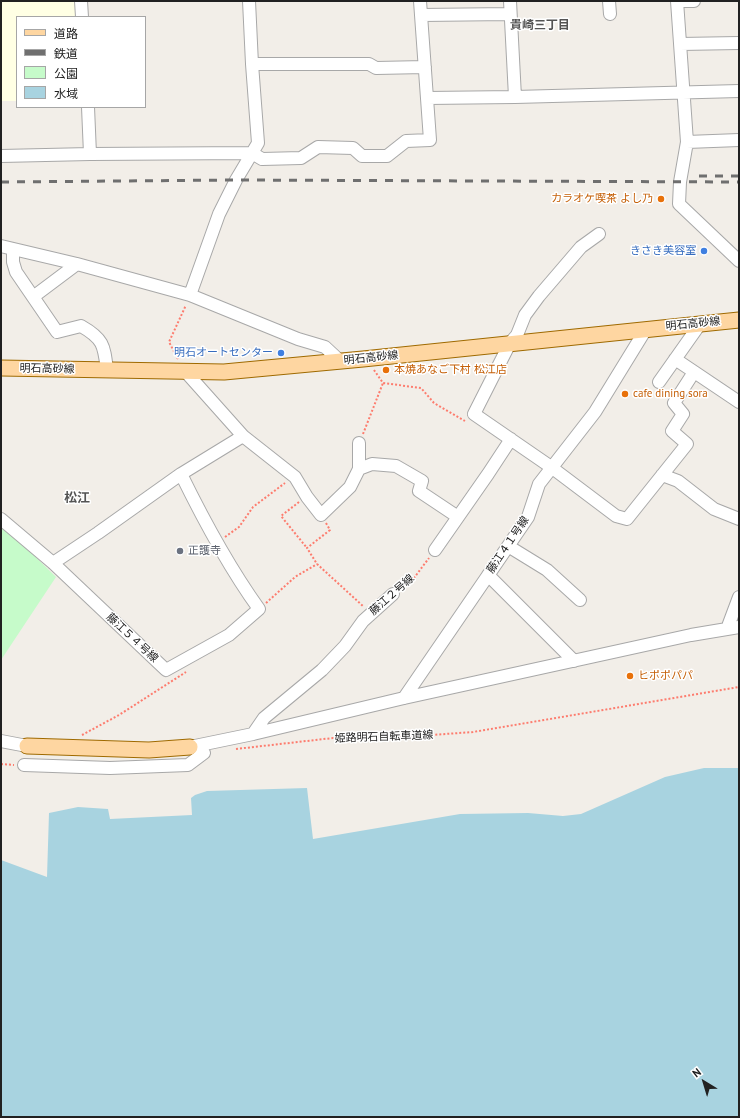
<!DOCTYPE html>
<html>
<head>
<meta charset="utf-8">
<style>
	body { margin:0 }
	#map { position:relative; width:740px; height:1118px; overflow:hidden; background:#f2eee8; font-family:"PT Sans","Noto Sans JP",sans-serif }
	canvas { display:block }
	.frame { position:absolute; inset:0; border:2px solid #212121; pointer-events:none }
	.legend { position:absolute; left:16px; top:16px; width:130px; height:92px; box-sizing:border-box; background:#fff; border:1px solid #a6a6a6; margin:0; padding:5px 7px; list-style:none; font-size:12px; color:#212121 }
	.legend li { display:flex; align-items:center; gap:8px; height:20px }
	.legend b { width:20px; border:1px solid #a6a6a6 }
	.north { position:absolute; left:684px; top:1062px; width:40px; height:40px; -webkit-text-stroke:3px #fff; paint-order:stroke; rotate:322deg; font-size:11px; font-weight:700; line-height:16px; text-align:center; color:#212121 }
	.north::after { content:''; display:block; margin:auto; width:14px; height:18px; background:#212121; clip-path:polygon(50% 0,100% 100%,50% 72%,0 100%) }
</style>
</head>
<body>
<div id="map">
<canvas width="740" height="1118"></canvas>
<div class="frame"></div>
<ul class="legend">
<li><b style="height:5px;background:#fed6a1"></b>道路</li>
<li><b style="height:5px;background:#6f6f6f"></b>鉄道</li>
<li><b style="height:11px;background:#c6fbca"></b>公園</li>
<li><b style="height:11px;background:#a8d3e0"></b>水域</li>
</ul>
<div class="north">N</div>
</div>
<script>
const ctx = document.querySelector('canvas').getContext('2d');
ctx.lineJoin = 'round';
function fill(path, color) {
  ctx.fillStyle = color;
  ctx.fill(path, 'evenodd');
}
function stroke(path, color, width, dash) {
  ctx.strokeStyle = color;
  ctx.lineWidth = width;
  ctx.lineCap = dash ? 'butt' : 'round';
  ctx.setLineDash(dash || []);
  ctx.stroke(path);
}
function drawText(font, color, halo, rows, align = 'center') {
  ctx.font = font + ' "PT Sans","Noto Sans JP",sans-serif';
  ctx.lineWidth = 3;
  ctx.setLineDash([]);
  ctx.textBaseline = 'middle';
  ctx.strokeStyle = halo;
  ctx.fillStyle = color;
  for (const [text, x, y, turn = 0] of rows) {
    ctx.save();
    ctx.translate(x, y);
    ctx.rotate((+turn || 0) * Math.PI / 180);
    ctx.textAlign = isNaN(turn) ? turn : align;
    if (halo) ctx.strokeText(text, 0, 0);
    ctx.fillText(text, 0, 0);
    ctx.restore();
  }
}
fill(new Path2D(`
	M 1,1 L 76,1 L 77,17 L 17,17 L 17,101 L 1,101 Z`), '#ffffe4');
fill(new Path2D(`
	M 1,523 L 56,577 L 1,660 Z`), '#c6fbca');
fill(new Path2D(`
	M 704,768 L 739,768 L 739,1117 L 1,1117 L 1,860 L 47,877 L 49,813 L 78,807 L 108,809 L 110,819 L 192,815 L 191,798 L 195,795 L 207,791 L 307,788 L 313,839 L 460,814 L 528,813 L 563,816 L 581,814 L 665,777 Z`), '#a8d3e0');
const minor = new Path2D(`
	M 81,1 L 82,17
	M 510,1 L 515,97
	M 609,1 L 610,14
	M 677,1 L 687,142 L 680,182 L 679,204 L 739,261
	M 677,1 L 694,1
	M 421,15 L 510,14
	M 680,44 L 739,43
	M 252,64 L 369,64 L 376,68 L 425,67
	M 427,98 L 515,97 L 739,91
	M 88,107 L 90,154 L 252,153 L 262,159 L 301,158 L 318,147 L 353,148 L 362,156 L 387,156 L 406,141 L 430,140 L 420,1
	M 687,142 L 739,140
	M 1,156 L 90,154
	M 599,234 L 581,247 L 539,296 L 525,315 L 517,335 L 510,343 L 474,414 L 551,467 L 616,516 L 627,519 L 687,444 L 672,431 L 683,414 L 674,403 L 694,372
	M 1,246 L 77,264 L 190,295 L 298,339 L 325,347 L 340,361
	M 13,249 L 13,262 L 16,272 L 57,332 L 81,326 C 104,339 104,346 107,370
	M 190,295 L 219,214 L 236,180 L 258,143 L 252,64 L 249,1
	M 33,297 L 77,264
	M 675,359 L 739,402
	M 185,371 L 243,436 L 295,477 L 307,497 L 321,515 L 350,487 L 359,469 L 359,443
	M 659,382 L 700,324
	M 359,469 L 372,464 L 396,466 L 422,481 L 419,491 L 458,517
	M 662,475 L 678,481 L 714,509 L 739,519
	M 1,519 L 53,563 L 166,670 L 229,635 L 259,609 C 228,566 204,521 181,474
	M 508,546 L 547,570 L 580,600
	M 435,550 L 488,474 L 511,439
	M 53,563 L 98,533 L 181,474 L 243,436
	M 488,575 L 574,661
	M 727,629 L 739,597
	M 404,698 L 528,517 L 539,484 L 595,412 L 646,329
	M 253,734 L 264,718 L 322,670 L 345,646 L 363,621 L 393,594
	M 1,741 L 27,746
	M 190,747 L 253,734 L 404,698 L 691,635 L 739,627
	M 24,765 L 110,768 L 188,765 L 204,753`);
const major = new Path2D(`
	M 1,368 L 224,372 L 363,359 L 739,320
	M 27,746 L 149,750 L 190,747`);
stroke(minor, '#a8a8a8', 14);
stroke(major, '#9f6a00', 17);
stroke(new Path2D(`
	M 178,359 L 169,342 L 186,305
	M 374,370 L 383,383 L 421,388 L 434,403 L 465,421
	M 363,434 L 383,383
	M 299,502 L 281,516 L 307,548
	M 326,523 L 330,530 L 307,548 L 317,564 L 364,607
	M 225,537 L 239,527 L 253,507 L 285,483
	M 401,588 L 414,578 L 429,558
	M 266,603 L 295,577 L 317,564
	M 82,735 L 119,715 L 186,672
	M 236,749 L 333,738 L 418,736 L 473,732 L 739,687
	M 1,764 L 14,765`), '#fd7c6e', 2, [2, 2]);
stroke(minor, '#fff', 12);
stroke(major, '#fed6a1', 15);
stroke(new Path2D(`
	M 699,176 L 739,176
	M 1,182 L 236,180 L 739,182`), '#6f6f6f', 3, [8, 8]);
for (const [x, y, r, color] of [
	[661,199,4,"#e8710a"],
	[704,251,4,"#3f7fe0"],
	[281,353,4,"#3f7fe0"],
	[386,370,4,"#e8710a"],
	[625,394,4,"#e8710a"],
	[180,551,4,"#6b7280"],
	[630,676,4,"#e8710a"]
]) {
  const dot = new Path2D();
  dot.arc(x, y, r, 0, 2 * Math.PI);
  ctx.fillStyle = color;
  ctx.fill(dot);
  stroke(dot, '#fff', 1.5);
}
drawText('11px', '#c56008', '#fff', [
	["カラオケ喫茶 よし乃",653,199,"right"],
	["本焼あなご下村 松江店",394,370],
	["cafe dining sora",633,394],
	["ヒポポパパ",638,676]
], 'left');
drawText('11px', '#366cbe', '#fff', [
	["きさき美容室",696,251],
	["明石オートセンター",273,353]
], 'right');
drawText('11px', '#212121', '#fff', [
	["明石高砂線",693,324,-6],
	["明石高砂線",371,358,-6],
	["明石高砂線",47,369,1],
	["藤江４１号線",508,545,-56],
	["藤江２号線",392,595,-41],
	["藤江５４号線",132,638,43],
	["姫路明石自転車道線",384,737,-2]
]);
drawText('11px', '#5b616d', '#fff', [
	["正護寺",188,551]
], 'left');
drawText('bold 12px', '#545454', '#fff', [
	["貴崎三丁目",540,26]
]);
drawText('bold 13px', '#545454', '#fff', [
	["松江",77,498]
]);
</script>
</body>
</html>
